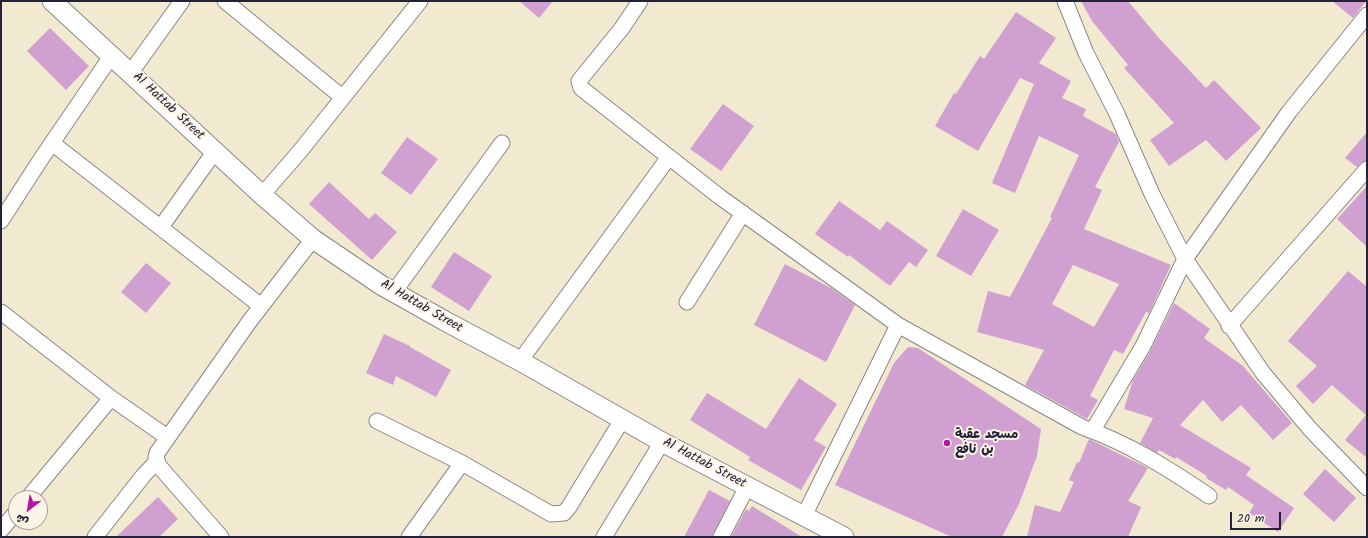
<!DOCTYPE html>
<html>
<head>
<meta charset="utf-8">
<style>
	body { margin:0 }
	#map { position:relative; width:1368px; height:538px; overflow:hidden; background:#f2ead0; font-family:Kalam,"Playpen Sans Arabic",sans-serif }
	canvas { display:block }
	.frame { position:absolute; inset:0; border:2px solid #22223b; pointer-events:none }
	.north { position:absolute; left:8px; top:490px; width:40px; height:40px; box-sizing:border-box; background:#fcf5e5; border:1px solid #a5a1a1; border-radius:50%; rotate:211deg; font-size:11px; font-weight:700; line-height:16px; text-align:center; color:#22223b }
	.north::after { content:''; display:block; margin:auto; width:14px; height:18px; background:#b5179e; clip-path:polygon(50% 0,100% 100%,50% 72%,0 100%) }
	.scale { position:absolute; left:1230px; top:512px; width:51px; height:18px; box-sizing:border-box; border:2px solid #22223b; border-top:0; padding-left:5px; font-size:12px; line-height:14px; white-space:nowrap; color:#22223b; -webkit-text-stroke:3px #fcf5e5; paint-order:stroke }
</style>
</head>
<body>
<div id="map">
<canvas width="1368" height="538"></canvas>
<div class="frame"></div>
<div class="north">ش</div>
<div class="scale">20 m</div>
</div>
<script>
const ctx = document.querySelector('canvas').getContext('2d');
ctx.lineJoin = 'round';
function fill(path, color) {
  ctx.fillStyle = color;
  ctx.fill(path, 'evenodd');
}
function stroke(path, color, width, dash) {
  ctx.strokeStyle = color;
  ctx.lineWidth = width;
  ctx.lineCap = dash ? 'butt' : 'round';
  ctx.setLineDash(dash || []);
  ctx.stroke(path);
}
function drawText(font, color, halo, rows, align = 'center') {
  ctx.font = font + ' Kalam,"Playpen Sans Arabic",sans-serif';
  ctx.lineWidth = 4;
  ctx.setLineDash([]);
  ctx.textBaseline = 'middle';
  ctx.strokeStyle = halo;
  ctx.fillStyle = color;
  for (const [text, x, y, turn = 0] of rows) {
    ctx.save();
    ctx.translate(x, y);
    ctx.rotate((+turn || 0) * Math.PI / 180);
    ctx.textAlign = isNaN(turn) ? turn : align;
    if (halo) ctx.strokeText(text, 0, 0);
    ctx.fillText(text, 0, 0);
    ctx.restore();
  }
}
fill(new Path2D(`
	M 519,1 L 553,1 L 539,18 Z
	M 1081,1 L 1128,1 L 1158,37 L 1206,88 L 1214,80 L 1261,128 L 1226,161 L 1206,140 L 1169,166 L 1150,140 L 1174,123 L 1124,68 L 1128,65 L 1092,21 Z
	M 1332,1 L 1366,1 L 1353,18 Z
	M 1016,12 L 1056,38 L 1039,63 L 1071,81 L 1062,98 L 1086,109 L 1083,116 L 1116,134 L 1119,142 L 1095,187 L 1102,190 L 1084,229 L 1171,265 L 1149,313 L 1146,312 L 1123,354 L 1114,350 L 1090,396 L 1098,400 L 1087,419 L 1025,385 L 1044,350 L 977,332 L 988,291 L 1010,297 L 1052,218 L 1050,217 L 1079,155 L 1039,136 L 1015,193 L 992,183 L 1034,84 L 1020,78 L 978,151 L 935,126 L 954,93 L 956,94 L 980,56 L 984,59 ZM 1073,265 L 1119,284 L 1094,327 L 1052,304 Z
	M 50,28 L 89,66 L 66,90 L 27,51 Z
	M 723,104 L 754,126 L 721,171 L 690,149 Z
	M 1367,132 L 1367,160 L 1361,163 L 1357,167 L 1345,158 Z
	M 407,137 L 438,159 L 411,195 L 381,173 Z
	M 329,182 L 369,219 L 375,213 L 397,232 L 372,260 L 309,204 Z
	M 1367,186 L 1367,247 L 1337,219 Z
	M 839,201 L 880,230 L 887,221 L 928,250 L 916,267 L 909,262 L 890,286 L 849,255 L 848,257 L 815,234 Z
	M 963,209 L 999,230 L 971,276 L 936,256 Z
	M 454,252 L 492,276 L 469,311 L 431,287 Z
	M 146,263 L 171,283 L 146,313 L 121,292 Z
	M 785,264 L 831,288 L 855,305 L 826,362 L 754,325 Z
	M 1348,271 L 1367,287 L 1367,458 L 1345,440 L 1366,415 L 1332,385 L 1313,404 L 1296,386 L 1317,366 L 1288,341 Z
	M 1174,303 L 1210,329 L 1204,338 L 1243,366 L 1292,423 L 1273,440 L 1241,405 L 1222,422 L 1203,400 L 1180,425 L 1251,468 L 1246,475 L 1294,508 L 1278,532 L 1249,513 L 1254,505 L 1228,487 L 1226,490 L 1206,478 L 1207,476 L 1176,457 L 1175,459 L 1159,450 L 1157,453 L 1140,443 L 1153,418 L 1124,409 L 1133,380 L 1151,350 Z
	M 384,334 L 410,346 L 410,347 L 451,370 L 436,397 L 396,376 L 393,385 L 366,373 Z
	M 908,347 L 918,348 L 1041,429 L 1037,456 L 1019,504 L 1002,537 L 952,537 L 835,485 L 894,363 Z
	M 799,378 L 837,404 L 814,440 L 826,447 L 801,490 L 748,460 L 750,457 L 690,420 L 707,393 L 766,429 Z
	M 1089,439 L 1148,468 L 1128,501 L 1141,507 L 1128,537 L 1027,537 L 1035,505 L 1060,512 L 1074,482 L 1069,480 L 1077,462 L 1079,463 Z
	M 1325,469 L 1356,498 L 1334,522 L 1303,494 Z
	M 709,490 L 730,501 L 712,537 L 684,537 Z
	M 158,497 L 178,519 L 159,537 L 116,537 Z
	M 752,506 L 802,537 L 731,537 L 746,509 L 749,511 Z`), '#d0a0d1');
const minor = new Path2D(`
	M 225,1 L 342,97
	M 640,1 L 622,28 L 579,81 L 581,88 L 720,197 L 898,325 L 1082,427 C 1128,443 1169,469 1209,496
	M 1065,1 L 1086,53 L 1117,114 L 1152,194 L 1185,259 L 1263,373 L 1310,429 L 1367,488
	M 131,72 L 182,1
	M 52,143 L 261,306
	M 262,195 L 301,150 L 420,1
	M 1,221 L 41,159 L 112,55
	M 161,227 L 215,151
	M 394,292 L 502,143
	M 687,302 L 743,213
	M 1,312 L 111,398 L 167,437
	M 1229,326 L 1367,169
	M 520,361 L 669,157
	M 377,421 L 462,463 L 551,514 L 564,513 L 569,507 L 622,420
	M 1093,430 L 1143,346 L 1185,259 L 1289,112 L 1367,15
	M 28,498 L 111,398
	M 804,516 L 898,325
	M 1,530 L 16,512
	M 95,537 L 143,476 L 157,461
	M 221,537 L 159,466 L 156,457 L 157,453 L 249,322 L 313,239
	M 409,537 L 462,463
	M 604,537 L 662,442
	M 721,537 L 747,487`);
const tertiary = new Path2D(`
	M 52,1 L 262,195 L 313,239 L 381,285 L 445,321 L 520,361 L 662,442 L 844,537`);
stroke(minor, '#8a8686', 17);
stroke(tertiary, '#8a8686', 21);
stroke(minor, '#fff', 15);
stroke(tertiary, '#fff', 19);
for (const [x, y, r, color] of [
	[947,443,4,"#b5179e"]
]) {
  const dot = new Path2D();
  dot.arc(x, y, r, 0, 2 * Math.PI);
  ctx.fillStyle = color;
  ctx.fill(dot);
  stroke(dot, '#fcf5e5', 1.5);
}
drawText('13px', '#22223b', '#fcf5e5', [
	["Al Hattab Street",168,107,43],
	["Al Hattab Street",421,307,30],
	["Al Hattab Street",704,464,28]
]);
drawText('bold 13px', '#22223b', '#fcf5e5', [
	["مسجد عقبة",955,436],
	["بن نافع",955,451]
], 'left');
</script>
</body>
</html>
